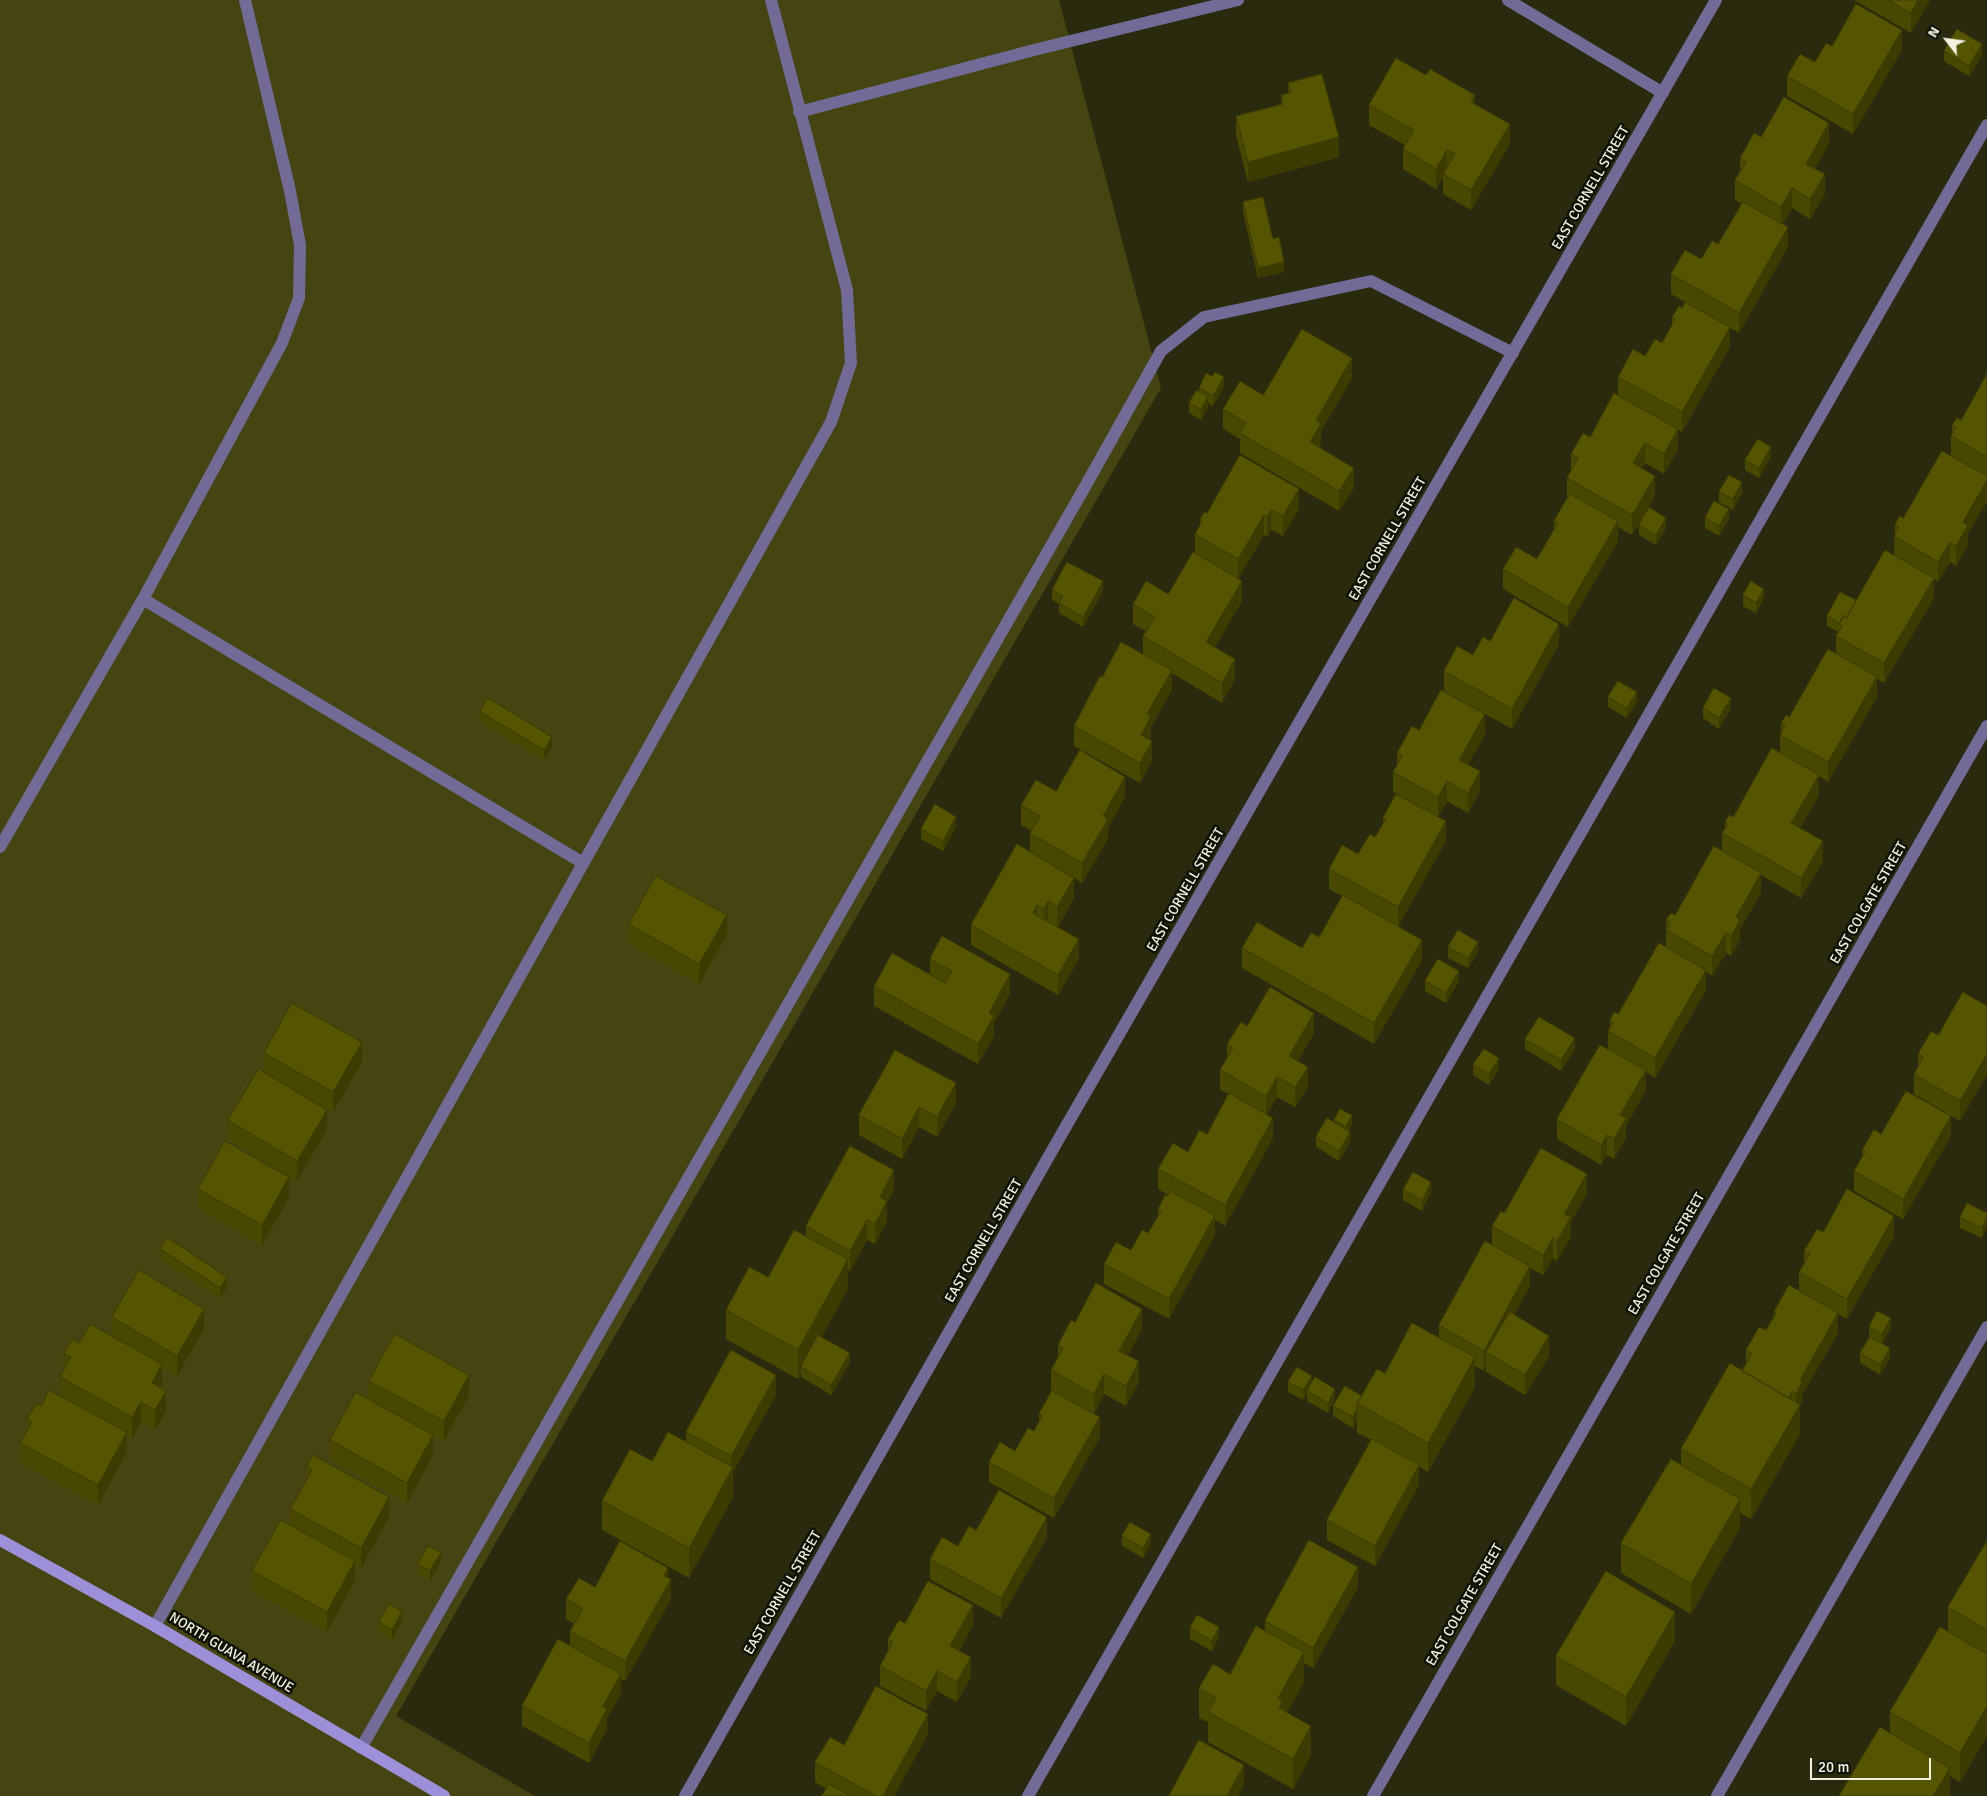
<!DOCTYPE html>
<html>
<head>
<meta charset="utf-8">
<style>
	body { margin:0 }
	#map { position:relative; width:1987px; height:1796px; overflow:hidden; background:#2a2a0e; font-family:Signika,sans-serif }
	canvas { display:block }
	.north { position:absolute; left:1922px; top:15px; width:50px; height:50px; -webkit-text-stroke:4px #111206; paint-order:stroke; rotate:300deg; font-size:14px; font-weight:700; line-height:20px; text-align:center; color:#f2f2e2 }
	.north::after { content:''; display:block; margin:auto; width:18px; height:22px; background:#f2f2e2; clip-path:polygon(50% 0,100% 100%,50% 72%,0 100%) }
	.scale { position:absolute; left:1810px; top:1758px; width:121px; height:22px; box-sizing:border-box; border:2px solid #f2f2e2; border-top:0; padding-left:6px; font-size:15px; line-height:18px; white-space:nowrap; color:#f2f2e2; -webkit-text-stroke:4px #111206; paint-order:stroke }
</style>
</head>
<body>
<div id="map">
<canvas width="1987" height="1796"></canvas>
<div class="north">N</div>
<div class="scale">20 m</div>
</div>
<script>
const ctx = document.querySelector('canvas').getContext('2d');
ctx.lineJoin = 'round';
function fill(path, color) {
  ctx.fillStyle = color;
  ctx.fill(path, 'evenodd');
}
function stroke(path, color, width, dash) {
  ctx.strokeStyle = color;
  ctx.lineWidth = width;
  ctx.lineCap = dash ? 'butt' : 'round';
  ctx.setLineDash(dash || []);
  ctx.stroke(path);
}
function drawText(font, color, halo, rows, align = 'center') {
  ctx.font = font + ' Signika,sans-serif';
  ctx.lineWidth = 5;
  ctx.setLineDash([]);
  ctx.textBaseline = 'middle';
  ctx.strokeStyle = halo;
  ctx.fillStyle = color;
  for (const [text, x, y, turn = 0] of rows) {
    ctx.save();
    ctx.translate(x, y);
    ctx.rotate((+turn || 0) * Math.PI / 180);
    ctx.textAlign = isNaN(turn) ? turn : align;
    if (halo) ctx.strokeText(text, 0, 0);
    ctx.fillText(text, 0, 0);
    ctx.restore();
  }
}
fill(new Path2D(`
	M 0,0 L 1059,0 L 1161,388 L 396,1716 L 535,1796 L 0,1796 Z`), '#454512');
stroke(new Path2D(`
	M 361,1748 L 1086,485 L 1161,351 L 1204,317 L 1371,281 L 1513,353
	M 1028,1796 L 1987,125
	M 1717,1796 L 1987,1327`), '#726b97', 12);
stroke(new Path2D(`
	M 1508,0 L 1663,93
	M 799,112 L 1034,50 L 1238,0
	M 143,599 L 583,863
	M 0,847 L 143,599 L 282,343 L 299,298 L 300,245 L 290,191 L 245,0
	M 155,1626 L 831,422 L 851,363 L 847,290 L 771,0
	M 685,1796 L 1061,1135 L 1716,0
	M 1373,1796 L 1987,726`), '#726b97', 12);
stroke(new Path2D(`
	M 0,1540 L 155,1626 L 444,1796`), '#9d90d8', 12);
fill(new Path2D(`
	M 1854,0 L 1930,0 L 1911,33 Z
	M 1832,46 L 1902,50 L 1853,134 L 1787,96 L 1787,76 L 1815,62 Z
	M 1944,51 L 1982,55 L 1969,76 L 1944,61 Z
	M 1288,83 L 1339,157 L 1248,182 L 1236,136 L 1236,116 L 1281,104 L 1281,95 L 1288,93 Z
	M 1475,104 L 1510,144 L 1471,210 L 1443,194 L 1443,177 L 1436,189 L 1403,169 L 1403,149 L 1405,145 L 1369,125 L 1369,105 Z
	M 1761,137 L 1829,143 L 1815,169 L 1825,194 L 1810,219 L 1792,208 L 1783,224 L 1788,247 L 1739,333 L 1730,328 L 1730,347 L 1682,432 L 1678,430 L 1678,449 L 1664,474 L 1645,463 L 1642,468 L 1655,496 L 1632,535 L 1618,527 L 1618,541 L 1568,627 L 1503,589 L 1503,569 L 1537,559 L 1554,529 L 1554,521 L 1567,498 L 1567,478 L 1571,470 L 1571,454 L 1590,437 L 1618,395 L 1618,377 L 1662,343 L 1672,325 L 1672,317 L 1682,308 L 1685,302 L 1671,294 L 1671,274 L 1701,259 L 1718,244 L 1742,204 L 1735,200 L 1735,180 L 1740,173 L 1740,158 Z
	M 1243,202 L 1273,239 L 1284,272 L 1258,278 L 1243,212 Z
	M 1987,374 L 1987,501 L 1968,533 L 1968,545 L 1956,566 L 1950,562 L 1938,582 L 1934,579 L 1934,598 L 1884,683 L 1877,679 L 1877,697 L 1828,782 L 1819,776 L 1819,795 L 1800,828 L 1823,861 L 1801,898 L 1761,875 L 1761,893 L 1740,929 L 1740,940 L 1731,956 L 1726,953 L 1712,976 L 1706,972 L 1706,990 L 1655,1078 L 1646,1072 L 1646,1090 L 1626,1126 L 1626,1138 L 1614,1159 L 1607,1155 L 1601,1165 L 1557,1139 L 1557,1119 L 1608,1049 L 1608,1031 L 1610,1028 L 1610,1020 L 1618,1014 L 1666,947 L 1666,920 L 1675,915 L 1722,850 L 1722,833 L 1725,829 L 1725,822 L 1733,817 L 1780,753 L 1780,735 L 1781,732 L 1781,723 L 1789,717 L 1836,654 L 1836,636 L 1838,632 L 1827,626 L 1827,616 L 1856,600 L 1894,555 L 1895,525 L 1903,518 L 1951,456 L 1951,436 L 1952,435 L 1952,425 L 1961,420 Z
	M 1352,378 L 1321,431 L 1321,443 L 1319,447 L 1354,488 L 1339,511 L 1240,453 L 1240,439 L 1223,429 L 1223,409 L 1263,395 Z
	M 1224,387 L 1213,406 L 1208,403 L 1208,407 L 1201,420 L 1189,413 L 1189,403 L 1199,391 L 1199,388 Z
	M 1771,457 L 1759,478 L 1745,470 L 1745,460 Z
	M 1719,492 L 1742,493 L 1733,510 L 1719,502 Z
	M 1299,509 L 1283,536 L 1271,530 L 1267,537 L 1264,535 L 1238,579 L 1242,601 L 1215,647 L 1235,679 L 1222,703 L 1172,673 L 1172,690 L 1151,727 L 1151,736 L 1149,740 L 1152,761 L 1140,783 L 1074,746 L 1074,726 L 1102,677 L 1143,655 L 1143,636 L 1146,631 L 1133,624 L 1133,604 L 1168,594 L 1195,553 L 1195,534 L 1200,525 L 1200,519 L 1207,513 Z
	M 1705,518 L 1729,519 L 1719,536 L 1705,528 Z
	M 1639,525 L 1666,528 L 1656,545 L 1639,535 Z
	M 1052,590 L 1103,591 L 1083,627 L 1059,613 L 1059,604 L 1052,600 Z
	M 1743,595 L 1764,599 L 1756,613 L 1743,606 Z
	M 1490,641 L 1559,644 L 1512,729 L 1444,691 L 1444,671 L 1473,655 Z
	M 1608,697 L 1637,702 L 1627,718 L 1608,707 Z
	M 1703,708 L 1731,708 L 1719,729 L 1703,718 Z
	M 480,712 L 552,748 L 544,760 L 480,722 Z
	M 1419,730 L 1485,735 L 1468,764 L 1480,791 L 1468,813 L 1447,801 L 1438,817 L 1446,841 L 1398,926 L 1422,960 L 1374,1044 L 1242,968 L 1242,948 L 1302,948 L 1319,937 L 1342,896 L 1329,889 L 1329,869 L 1358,854 L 1375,837 L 1383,824 L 1383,818 L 1423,809 L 1393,792 L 1393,772 L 1397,765 L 1397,753 Z
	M 1056,791 L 1125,797 L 1108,828 L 1108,839 L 1082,883 L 1074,878 L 1074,898 L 1058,927 L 1079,959 L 1058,995 L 971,945 L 971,925 L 1030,852 L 1030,833 L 1032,831 L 1021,825 L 1021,805 Z
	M 956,827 L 943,851 L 921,839 L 921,829 Z
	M 629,924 L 727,935 L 699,984 L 629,944 Z
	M 1448,947 L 1478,952 L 1468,968 L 1448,958 Z
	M 930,959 L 1010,994 L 994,1023 L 994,1036 L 978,1064 L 874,1006 L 874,986 L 930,974 Z
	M 1425,981 L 1459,981 L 1446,1003 L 1425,991 Z
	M 1987,1006 L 1987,1074 L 1960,1121 L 1914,1094 L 1914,1074 L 1918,1067 L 1918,1054 L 1938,1035 Z
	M 1247,1026 L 1314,1033 L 1298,1061 L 1308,1087 L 1295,1107 L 1277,1097 L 1267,1114 L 1273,1138 L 1225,1226 L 1215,1220 L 1215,1235 L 1169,1319 L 1104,1284 L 1104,1264 L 1131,1250 L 1148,1233 L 1158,1216 L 1158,1209 L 1168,1195 L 1158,1189 L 1158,1169 L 1188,1152 L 1207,1134 L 1229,1094 L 1220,1090 L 1220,1070 L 1227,1058 L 1227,1044 Z
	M 1525,1039 L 1575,1049 L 1561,1071 L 1525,1049 Z
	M 264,1053 L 362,1062 L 333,1112 L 312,1100 L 327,1130 L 297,1181 L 228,1140 L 228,1120 L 264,1072 Z
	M 1473,1065 L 1499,1068 L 1489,1085 L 1473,1075 Z
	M 956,1103 L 937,1137 L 919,1127 L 902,1159 L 859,1135 L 859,1115 Z
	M 1334,1120 L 1352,1125 L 1349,1131 L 1350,1142 L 1339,1161 L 1316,1147 L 1316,1137 L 1334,1122 Z
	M 1881,1134 L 1951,1136 L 1903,1219 L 1854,1191 L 1854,1171 L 1862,1157 L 1862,1150 Z
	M 198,1189 L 289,1197 L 262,1245 L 198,1209 Z
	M 894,1190 L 887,1203 L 887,1221 L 875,1244 L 867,1240 L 850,1271 L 848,1270 L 848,1289 L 821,1337 L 850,1363 L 831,1395 L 801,1377 L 801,1374 L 798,1379 L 726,1339 L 726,1310 L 768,1277 L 806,1237 L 806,1226 Z
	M 1403,1190 L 1431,1192 L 1422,1211 L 1403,1200 Z
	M 1587,1194 L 1571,1221 L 1571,1237 L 1557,1261 L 1553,1258 L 1543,1275 L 1530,1268 L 1530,1286 L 1514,1315 L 1549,1356 L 1525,1395 L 1486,1372 L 1486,1366 L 1484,1371 L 1475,1366 L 1475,1387 L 1428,1472 L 1419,1467 L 1419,1485 L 1375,1566 L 1327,1540 L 1327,1520 L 1371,1440 L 1357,1433 L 1357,1419 L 1353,1428 L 1333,1416 L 1333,1406 L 1362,1396 L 1385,1373 L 1439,1338 L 1439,1325 L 1492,1245 L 1492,1226 L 1504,1213 Z
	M 1987,1213 L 1987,1226 L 1982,1238 L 1960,1228 L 1960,1218 Z
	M 1823,1232 L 1894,1236 L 1847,1319 L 1838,1314 L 1838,1333 L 1802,1395 L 1802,1402 L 1800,1406 L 1800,1434 L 1751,1519 L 1740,1513 L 1740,1528 L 1691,1614 L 1621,1573 L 1621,1543 L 1681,1465 L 1681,1449 L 1742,1371 L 1746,1364 L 1746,1350 L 1766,1330 L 1774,1317 L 1774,1312 L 1799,1291 L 1799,1272 L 1804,1264 L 1804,1251 Z
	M 160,1249 L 227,1287 L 220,1298 L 160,1259 Z
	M 112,1317 L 204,1329 L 177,1376 L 162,1367 L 162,1384 L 160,1388 L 166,1411 L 155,1430 L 141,1422 L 132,1438 L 127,1434 L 127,1452 L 98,1505 L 20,1463 L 20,1443 L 27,1430 L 27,1419 L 41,1406 L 60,1395 L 60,1377 L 64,1369 L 64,1353 L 79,1343 L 112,1336 Z
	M 1075,1322 L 1142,1329 L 1128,1355 L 1139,1382 L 1126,1406 L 1104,1394 L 1094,1414 L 1100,1437 L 1054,1518 L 989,1482 L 989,1462 L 1015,1451 L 1034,1431 L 1039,1421 L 1039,1414 L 1052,1391 L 1051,1390 L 1051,1370 L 1058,1357 L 1058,1345 Z
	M 1869,1327 L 1891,1328 L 1882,1344 L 1890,1358 L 1880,1375 L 1860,1363 L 1860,1353 L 1870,1337 L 1869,1337 Z
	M 369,1381 L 469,1395 L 444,1441 L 433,1436 L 433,1455 L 407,1503 L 330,1460 L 330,1440 L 369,1400 Z
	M 1288,1382 L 1312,1382 L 1335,1399 L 1328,1413 L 1307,1401 L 1307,1394 L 1303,1400 L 1288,1392 Z
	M 776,1395 L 733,1472 L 733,1497 L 689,1578 L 602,1530 L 602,1501 L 652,1461 L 686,1442 L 686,1432 Z
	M 307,1467 L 389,1517 L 361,1568 L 355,1564 L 355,1581 L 327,1632 L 252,1591 L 252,1571 L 290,1525 L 290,1509 L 307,1479 Z
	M 976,1530 L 1047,1537 L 1001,1618 L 930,1579 L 930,1559 L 958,1546 Z
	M 1122,1536 L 1151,1544 L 1143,1558 L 1122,1546 Z
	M 1987,1541 L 1987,1736 L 1960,1782 L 1950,1776 L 1950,1796 L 1890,1733 L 1890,1712 L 1948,1632 L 1948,1607 Z
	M 441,1562 L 430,1581 L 418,1574 L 418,1564 Z
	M 668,1578 L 671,1599 L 625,1681 L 621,1679 L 621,1694 L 607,1718 L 607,1729 L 589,1763 L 522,1726 L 522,1706 L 570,1646 L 570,1631 L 574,1624 L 566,1619 L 566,1599 L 595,1587 Z
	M 1358,1587 L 1313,1668 L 1304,1663 L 1304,1682 L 1287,1713 L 1311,1755 L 1293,1789 L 1208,1742 L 1208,1722 L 1199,1718 L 1199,1688 L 1230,1674 L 1265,1631 L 1265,1621 Z
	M 402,1621 L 392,1640 L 379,1632 L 379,1622 Z
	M 905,1623 L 973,1625 L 959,1651 L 971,1677 L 957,1702 L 937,1691 L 926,1711 L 880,1686 L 880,1666 L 888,1651 L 888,1639 Z
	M 1190,1628 L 1219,1637 L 1212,1651 L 1190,1639 Z
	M 1675,1641 L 1626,1726 L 1556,1685 L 1556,1656 Z
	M 928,1734 L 894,1796 L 822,1796 L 826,1789 L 815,1782 L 815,1762 L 844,1745 Z`), '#494801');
fill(new Path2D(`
	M 1918,0 L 1930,0 L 1911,33 L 1911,13 Z
	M 1902,30 L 1902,50 L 1853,134 L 1853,114 Z
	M 1982,44 L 1982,55 L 1969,76 L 1969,66 Z
	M 1475,95 L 1475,115 L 1471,102 Z
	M 1829,123 L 1829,143 L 1806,184 L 1806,164 Z
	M 1510,124 L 1510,144 L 1471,210 L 1471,190 Z
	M 1339,137 L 1339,157 L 1248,182 L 1248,162 Z
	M 1447,150 L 1447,170 L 1443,174 L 1443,177 L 1436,189 L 1436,169 Z
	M 1825,174 L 1825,194 L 1810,219 L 1810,199 Z
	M 1792,188 L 1792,208 L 1781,227 L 1781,207 Z
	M 1788,227 L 1788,247 L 1739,333 L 1739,313 Z
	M 1284,262 L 1284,272 L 1258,278 L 1258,268 Z
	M 1730,327 L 1730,347 L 1682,432 L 1682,412 Z
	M 1352,358 L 1352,378 L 1321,431 L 1321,443 L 1310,462 L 1310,442 L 1316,420 Z
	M 1224,377 L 1224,387 L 1213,406 L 1213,396 Z
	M 1208,397 L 1208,407 L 1201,420 L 1201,409 Z
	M 1678,429 L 1678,449 L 1664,474 L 1664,454 Z
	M 1645,443 L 1645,463 L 1633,483 L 1633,463 Z
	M 1771,447 L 1771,457 L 1759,478 L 1759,468 Z
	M 1354,468 L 1354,488 L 1339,511 L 1339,491 Z
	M 1655,476 L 1655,496 L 1632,535 L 1632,515 Z
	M 1987,480 L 1987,501 L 1968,533 L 1968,545 L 1956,566 L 1956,546 L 1963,522 Z
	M 1742,482 L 1742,493 L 1733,510 L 1733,499 Z
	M 1299,489 L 1299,509 L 1283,536 L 1283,516 Z
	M 1729,509 L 1729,519 L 1719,536 L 1719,526 Z
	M 1271,510 L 1271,530 L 1267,537 L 1267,517 Z
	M 1264,515 L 1264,535 L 1238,579 L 1238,559 Z
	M 1666,518 L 1666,528 L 1656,545 L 1656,535 Z
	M 1618,521 L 1618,541 L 1568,627 L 1568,607 Z
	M 1950,542 L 1950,562 L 1938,582 L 1938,562 Z
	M 1934,578 L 1934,598 L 1884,683 L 1884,663 Z
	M 1103,581 L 1103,591 L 1083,627 L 1083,617 Z
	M 1242,581 L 1242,601 L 1206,662 L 1206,642 Z
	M 1764,589 L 1764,599 L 1756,613 L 1756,603 Z
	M 1559,624 L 1559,644 L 1512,729 L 1512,709 Z
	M 1235,659 L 1235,679 L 1222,703 L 1222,683 Z
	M 1172,670 L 1172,690 L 1151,727 L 1151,736 L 1141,755 L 1141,735 L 1147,714 Z
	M 1877,677 L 1877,697 L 1828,782 L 1828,762 Z
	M 1637,692 L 1637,702 L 1627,718 L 1627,708 Z
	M 1731,698 L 1731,708 L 1719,729 L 1719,718 Z
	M 1485,714 L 1485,735 L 1459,780 L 1459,760 Z
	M 552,737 L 552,748 L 544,760 L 544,750 Z
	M 1152,741 L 1152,761 L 1140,783 L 1140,763 Z
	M 1480,771 L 1480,791 L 1468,813 L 1468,793 Z
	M 1819,775 L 1819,795 L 1791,843 L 1791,823 Z
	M 1125,777 L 1125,797 L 1108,828 L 1108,839 L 1082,883 L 1082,863 L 1103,816 Z
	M 1447,781 L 1447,801 L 1438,817 L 1438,797 Z
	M 956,817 L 956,827 L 943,851 L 943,841 Z
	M 1446,821 L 1446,841 L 1398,927 L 1398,907 Z
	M 1823,841 L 1823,861 L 1801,898 L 1801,878 Z
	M 1761,873 L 1761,893 L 1740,929 L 1740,940 L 1731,956 L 1731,936 L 1736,917 Z
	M 1074,878 L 1074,898 L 1057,927 L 1057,907 Z
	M 1048,901 L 1048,921 L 1044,929 L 1044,909 Z
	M 1037,905 L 1037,926 L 1033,913 Z
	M 727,915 L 727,935 L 699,984 L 699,964 Z
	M 1726,933 L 1726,953 L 1712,976 L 1712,956 Z
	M 1079,939 L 1079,959 L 1058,995 L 1058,975 Z
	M 1422,940 L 1422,960 L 1374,1044 L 1374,1023 Z
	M 1478,942 L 1478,952 L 1468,968 L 1468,958 Z
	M 1706,970 L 1706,990 L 1655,1078 L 1655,1058 Z
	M 1459,971 L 1459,981 L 1446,1003 L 1446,993 Z
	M 1010,974 L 1010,994 L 994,1023 L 994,1036 L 978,1064 L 978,1044 L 989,1013 Z
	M 1314,1013 L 1314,1033 L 1289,1076 L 1289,1056 Z
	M 1575,1038 L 1575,1049 L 1561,1071 L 1561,1060 Z
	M 362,1042 L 362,1062 L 333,1112 L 333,1092 Z
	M 1987,1054 L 1987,1074 L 1960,1121 L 1960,1101 Z
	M 1499,1058 L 1499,1068 L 1489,1085 L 1489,1074 Z
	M 1308,1067 L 1308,1087 L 1295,1107 L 1295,1087 Z
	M 1646,1070 L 1646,1090 L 1626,1126 L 1626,1138 L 1614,1159 L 1614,1139 L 1620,1115 Z
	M 1277,1077 L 1277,1097 L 1266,1117 L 1266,1096 Z
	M 956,1083 L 956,1103 L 937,1137 L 937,1117 Z
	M 919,1107 L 919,1127 L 902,1159 L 902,1139 Z
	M 327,1110 L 327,1130 L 297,1181 L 297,1161 Z
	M 1352,1115 L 1352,1125 L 1346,1137 L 1346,1127 Z
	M 1951,1116 L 1951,1136 L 1903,1219 L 1903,1199 Z
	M 1273,1118 L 1273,1138 L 1225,1226 L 1225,1205 Z
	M 1350,1132 L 1350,1142 L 1339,1161 L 1339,1151 Z
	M 1607,1135 L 1607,1155 L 1601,1165 L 1601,1145 Z
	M 894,1170 L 894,1190 L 887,1203 L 887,1221 L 875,1244 L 875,1224 L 880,1197 Z
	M 1587,1174 L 1587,1194 L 1571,1221 L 1571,1237 L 1557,1261 L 1557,1241 L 1564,1214 Z
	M 289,1177 L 289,1197 L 262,1245 L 262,1225 Z
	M 1431,1182 L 1431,1192 L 1422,1211 L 1422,1200 Z
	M 1215,1215 L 1215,1235 L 1169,1319 L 1169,1299 Z
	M 1894,1216 L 1894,1236 L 1847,1319 L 1847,1299 Z
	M 1987,1216 L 1987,1226 L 1982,1238 L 1982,1228 Z
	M 867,1220 L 867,1240 L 850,1271 L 850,1251 Z
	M 1553,1238 L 1553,1258 L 1543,1275 L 1543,1255 Z
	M 848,1259 L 848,1289 L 804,1369 L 801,1367 L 801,1374 L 798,1379 L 798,1350 Z
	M 1530,1266 L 1530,1286 L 1492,1355 L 1486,1352 L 1486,1366 L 1484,1371 L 1484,1351 Z
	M 227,1277 L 227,1287 L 220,1298 L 220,1288 Z
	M 204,1309 L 204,1329 L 177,1376 L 177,1356 Z
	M 1142,1309 L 1142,1329 L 1119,1371 L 1119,1351 Z
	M 1838,1313 L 1838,1333 L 1802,1395 L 1802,1402 L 1800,1406 L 1800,1434 L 1751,1519 L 1751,1489 L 1796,1411 L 1796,1394 L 1800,1380 Z
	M 1891,1318 L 1891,1328 L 1882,1344 L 1882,1334 Z
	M 1549,1336 L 1549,1356 L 1525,1395 L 1525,1375 Z
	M 1890,1348 L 1890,1358 L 1880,1375 L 1880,1365 Z
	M 850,1353 L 850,1363 L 831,1395 L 831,1385 Z
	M 1475,1357 L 1475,1387 L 1428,1472 L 1428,1443 Z
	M 1139,1361 L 1139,1382 L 1126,1406 L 1126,1386 Z
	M 162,1364 L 162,1384 L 152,1403 L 152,1383 Z
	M 1104,1374 L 1104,1394 L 1094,1414 L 1094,1394 Z
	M 469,1375 L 469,1395 L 444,1441 L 444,1421 Z
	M 776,1375 L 776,1395 L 733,1472 L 733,1497 L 689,1578 L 689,1548 L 731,1471 L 731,1456 Z
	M 1312,1376 L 1312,1386 L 1307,1391 L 1307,1394 L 1303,1400 L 1303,1390 Z
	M 1335,1389 L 1335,1399 L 1328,1413 L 1328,1403 Z
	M 166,1391 L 166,1411 L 155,1430 L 155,1410 Z
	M 1792,1391 L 1792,1411 L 1788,1398 Z
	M 141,1402 L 141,1422 L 132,1438 L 132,1417 Z
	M 1357,1409 L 1357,1419 L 1353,1428 L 1353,1417 Z
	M 1100,1417 L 1100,1437 L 1054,1518 L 1054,1498 Z
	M 127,1432 L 127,1452 L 98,1505 L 98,1485 Z
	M 433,1435 L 433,1455 L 407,1503 L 407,1483 Z
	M 1419,1465 L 1419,1485 L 1375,1566 L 1375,1546 Z
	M 389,1497 L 389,1517 L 361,1568 L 361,1548 Z
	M 1740,1499 L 1740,1528 L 1691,1614 L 1691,1584 Z
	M 1047,1517 L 1047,1537 L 1001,1618 L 1001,1598 Z
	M 1151,1534 L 1151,1544 L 1143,1558 L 1143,1548 Z
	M 441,1552 L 441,1562 L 430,1581 L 430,1571 Z
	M 355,1561 L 355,1581 L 327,1632 L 327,1612 Z
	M 1358,1567 L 1358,1587 L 1313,1668 L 1313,1648 Z
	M 668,1568 L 668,1585 L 671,1579 L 671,1599 L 625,1681 L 625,1661 Z
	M 973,1605 L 973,1625 L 950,1666 L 950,1646 Z
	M 402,1611 L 402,1621 L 392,1640 L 392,1630 Z
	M 1675,1612 L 1675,1641 L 1626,1726 L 1626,1697 Z
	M 1219,1627 L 1219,1637 L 1212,1651 L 1212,1641 Z
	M 1304,1652 L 1304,1682 L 1282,1721 L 1279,1738 L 1278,1698 Z
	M 971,1657 L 971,1677 L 957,1702 L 957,1682 Z
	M 937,1671 L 937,1691 L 926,1711 L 926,1691 Z
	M 621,1674 L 621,1694 L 607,1718 L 607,1729 L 589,1763 L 589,1743 L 603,1706 Z
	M 1987,1706 L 1987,1736 L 1960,1782 L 1960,1753 Z
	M 928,1714 L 928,1734 L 894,1796 L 883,1796 Z
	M 1311,1726 L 1311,1755 L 1293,1789 L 1293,1759 Z
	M 1244,1765 L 1244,1785 L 1238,1796 L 1227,1796 Z
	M 1950,1768 L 1950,1796 L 1933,1796 Z`), '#3c3b01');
const building = new Path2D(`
	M 1889,0 L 1918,0 L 1911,13 Z
	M 1856,4 L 1902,30 L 1853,114 L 1787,76 L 1800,54 L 1815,62 L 1826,43 L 1832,46 Z
	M 1957,29 L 1982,44 L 1969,66 L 1944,51 Z
	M 1396,58 L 1426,75 L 1430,69 L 1475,95 L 1471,102 L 1510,124 L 1471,190 L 1443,174 L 1455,154 L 1447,150 L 1436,169 L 1403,149 L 1414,130 L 1369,105 Z
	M 1322,74 L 1339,137 L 1248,162 L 1236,116 L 1283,104 L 1281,95 L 1291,93 L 1288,83 Z
	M 1784,97 L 1829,123 L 1806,164 L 1825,174 L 1810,199 L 1792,188 L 1781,207 L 1735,180 L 1746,162 L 1740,158 L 1754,133 L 1761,137 Z
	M 1263,197 L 1273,239 L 1279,237 L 1284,262 L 1258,268 L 1243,202 Z
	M 1743,202 L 1788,227 L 1739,313 L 1671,274 L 1685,250 L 1701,259 L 1712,241 L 1718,244 Z
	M 1685,302 L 1730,327 L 1682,412 L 1618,377 L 1633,349 L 1645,356 L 1655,339 L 1662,343 L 1675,319 L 1672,317 L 1679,306 L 1682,308 Z
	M 1302,329 L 1352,358 L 1316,420 L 1321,423 L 1310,442 L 1354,468 L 1339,491 L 1240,433 L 1246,423 L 1223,409 L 1240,381 L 1263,395 Z
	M 1215,372 L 1224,377 L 1213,396 L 1199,388 L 1206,373 L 1212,376 Z
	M 1987,374 L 1987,457 L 1951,436 L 1956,428 L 1952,425 L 1957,418 L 1961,420 Z
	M 1197,390 L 1208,397 L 1201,409 L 1189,403 Z
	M 1614,393 L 1678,429 L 1664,454 L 1645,443 L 1633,463 L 1655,476 L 1632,515 L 1567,478 L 1578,458 L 1571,454 L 1583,433 L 1590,437 Z
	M 1758,439 L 1771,447 L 1759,468 L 1745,460 Z
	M 1942,451 L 1987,476 L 1987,480 L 1963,522 L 1968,525 L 1956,546 L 1950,542 L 1938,562 L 1894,536 L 1899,527 L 1895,525 L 1899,516 L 1903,518 Z
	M 1240,455 L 1299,489 L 1283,516 L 1271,510 L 1267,517 L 1264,515 L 1238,559 L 1195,534 L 1202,521 L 1200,519 L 1204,512 L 1207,513 Z
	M 1729,475 L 1742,482 L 1733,499 L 1719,492 Z
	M 1570,494 L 1618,521 L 1568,607 L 1503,569 L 1516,547 L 1537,559 L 1558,523 L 1554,521 Z
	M 1714,501 L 1729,509 L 1719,526 L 1705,518 Z
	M 1649,507 L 1666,518 L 1656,535 L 1639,525 Z
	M 1885,550 L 1934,578 L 1884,663 L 1836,636 L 1842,626 L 1839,624 L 1843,616 L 1846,618 Z
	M 1193,552 L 1242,581 L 1206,642 L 1235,659 L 1222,683 L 1143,636 L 1155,617 L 1133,604 L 1146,581 L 1168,594 Z
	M 1067,562 L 1103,581 L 1083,617 L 1059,603 L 1063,596 L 1052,590 Z
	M 1751,581 L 1764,589 L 1756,603 L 1743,595 Z
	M 1840,592 L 1856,600 L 1846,618 L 1843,616 L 1840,623 L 1827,616 Z
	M 1514,598 L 1559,624 L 1512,709 L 1444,671 L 1457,646 L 1473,655 L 1483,637 L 1490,641 Z
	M 1121,642 L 1172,670 L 1147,714 L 1151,716 L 1141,735 L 1152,741 L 1140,763 L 1074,726 L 1094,687 L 1100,676 L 1102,677 Z
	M 1828,649 L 1877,677 L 1828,762 L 1780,735 L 1785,725 L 1781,723 L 1786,715 L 1789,717 Z
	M 1618,681 L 1637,692 L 1627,708 L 1608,697 Z
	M 1714,688 L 1731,698 L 1719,718 L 1703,708 Z
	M 1441,690 L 1485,714 L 1459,760 L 1480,771 L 1468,793 L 1447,781 L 1438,797 L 1393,772 L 1402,756 L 1397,753 L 1412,726 L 1419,730 Z
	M 488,698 L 552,737 L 544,750 L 480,712 Z
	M 1772,748 L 1819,775 L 1791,823 L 1823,841 L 1801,878 L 1722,833 L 1728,824 L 1725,822 L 1729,815 L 1733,817 Z
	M 1080,750 L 1125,777 L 1103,816 L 1108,819 L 1082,863 L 1030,833 L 1040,816 L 1021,805 L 1036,780 L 1056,791 Z
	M 1396,794 L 1446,821 L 1398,907 L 1329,869 L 1342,845 L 1358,854 L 1370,834 L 1375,837 L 1386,819 L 1383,818 Z
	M 935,804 L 956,817 L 943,841 L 921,829 Z
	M 1017,844 L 1074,878 L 1057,907 L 1048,901 L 1044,909 L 1037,905 L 1033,913 L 1079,939 L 1058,975 L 971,925 Z
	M 1714,846 L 1761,873 L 1736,917 L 1740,920 L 1731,936 L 1726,933 L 1712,956 L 1666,930 L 1670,922 L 1666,920 L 1671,913 L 1675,915 Z
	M 656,876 L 727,915 L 699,964 L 629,924 Z
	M 1343,895 L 1422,940 L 1374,1023 L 1242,948 L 1257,922 L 1302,948 L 1311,933 L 1319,937 Z
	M 1458,930 L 1478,942 L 1468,958 L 1448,947 Z
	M 942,936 L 1010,974 L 989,1013 L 994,1016 L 978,1044 L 874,986 L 892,953 L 945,983 L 952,971 L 930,959 Z
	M 1659,943 L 1706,970 L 1655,1058 L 1608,1031 L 1613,1022 L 1610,1020 L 1614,1012 L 1618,1014 Z
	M 1438,959 L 1459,971 L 1446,993 L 1425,981 Z
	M 1270,987 L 1314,1013 L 1289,1056 L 1308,1067 L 1295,1087 L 1277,1077 L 1266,1096 L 1220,1070 L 1233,1048 L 1227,1044 L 1241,1022 L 1247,1026 Z
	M 1963,992 L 1987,1006 L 1987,1054 L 1960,1101 L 1914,1074 L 1923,1057 L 1918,1054 L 1931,1031 L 1938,1035 Z
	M 292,1003 L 362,1042 L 333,1092 L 264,1053 Z
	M 1539,1017 L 1575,1038 L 1561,1060 L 1525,1039 Z
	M 1600,1045 L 1646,1070 L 1620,1115 L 1626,1118 L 1614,1139 L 1607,1135 L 1601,1145 L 1557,1119 Z
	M 1484,1049 L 1499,1058 L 1489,1074 L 1473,1065 Z
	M 895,1050 L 956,1083 L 937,1117 L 919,1107 L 902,1139 L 859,1115 Z
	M 259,1069 L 327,1110 L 297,1161 L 228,1120 Z
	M 1906,1091 L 1951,1116 L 1903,1199 L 1854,1171 L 1865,1152 L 1862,1150 L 1874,1129 L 1881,1134 Z
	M 1229,1093 L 1273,1118 L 1225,1205 L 1158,1169 L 1173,1143 L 1188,1152 L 1199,1130 L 1207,1134 Z
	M 1340,1109 L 1352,1115 L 1346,1127 L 1334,1120 Z
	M 1327,1118 L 1350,1132 L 1339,1151 L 1316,1137 Z
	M 225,1141 L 289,1177 L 262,1225 L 198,1189 Z
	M 850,1146 L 894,1170 L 880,1197 L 887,1201 L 875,1224 L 867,1220 L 850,1251 L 806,1226 Z
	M 1541,1148 L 1587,1174 L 1564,1214 L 1571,1217 L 1557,1241 L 1553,1238 L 1543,1255 L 1492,1226 L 1501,1211 L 1504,1213 Z
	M 1413,1172 L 1431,1182 L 1422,1200 L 1403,1190 Z
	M 1847,1189 L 1894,1216 L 1847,1299 L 1799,1272 L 1810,1254 L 1804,1251 L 1817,1229 L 1823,1232 Z
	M 1170,1191 L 1215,1215 L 1169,1299 L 1104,1264 L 1116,1242 L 1131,1250 L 1142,1230 L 1148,1233 L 1161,1211 L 1158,1209 L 1165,1195 L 1167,1196 Z
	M 1967,1203 L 1987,1213 L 1987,1216 L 1982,1228 L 1960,1218 Z
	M 794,1230 L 848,1259 L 798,1350 L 726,1310 L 749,1267 L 768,1277 Z
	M 167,1237 L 227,1277 L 220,1288 L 160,1249 Z
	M 1485,1241 L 1530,1266 L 1484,1351 L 1439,1325 Z
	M 139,1270 L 204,1309 L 177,1356 L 112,1317 Z
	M 1096,1283 L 1142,1309 L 1119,1351 L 1139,1361 L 1126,1386 L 1104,1374 L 1094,1394 L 1051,1370 L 1063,1348 L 1058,1345 L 1071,1320 L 1075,1322 Z
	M 1789,1285 L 1838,1313 L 1800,1380 L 1802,1382 L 1796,1394 L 1792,1391 L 1789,1398 L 1742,1371 L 1752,1353 L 1746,1350 L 1759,1327 L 1766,1330 L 1776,1313 L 1774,1312 Z
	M 1877,1311 L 1891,1318 L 1882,1334 L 1869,1327 Z
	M 1510,1312 L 1549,1336 L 1525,1375 L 1486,1352 Z
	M 1412,1323 L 1475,1357 L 1428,1443 L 1357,1403 L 1377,1369 L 1385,1373 Z
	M 90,1324 L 162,1364 L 152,1383 L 166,1391 L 155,1410 L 141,1402 L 132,1417 L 60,1377 L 71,1357 L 64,1353 L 72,1339 L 79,1343 Z
	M 395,1334 L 469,1375 L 444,1421 L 369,1381 Z
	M 818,1335 L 850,1353 L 831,1385 L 801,1367 Z
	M 1870,1337 L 1890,1348 L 1880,1365 L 1860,1353 Z
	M 731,1350 L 776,1375 L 731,1456 L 686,1432 Z
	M 1730,1363 L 1800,1405 L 1751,1489 L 1681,1449 Z
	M 1297,1367 L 1312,1376 L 1303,1390 L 1288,1382 Z
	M 1315,1377 L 1335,1389 L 1328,1403 L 1307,1391 Z
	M 1345,1386 L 1362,1396 L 1357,1403 L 1357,1409 L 1353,1417 L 1333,1406 Z
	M 49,1390 L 127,1432 L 98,1485 L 20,1443 L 32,1422 L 27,1419 L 36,1404 L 41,1406 Z
	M 1052,1391 L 1100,1417 L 1054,1498 L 989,1462 L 1000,1442 L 1015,1451 L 1028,1428 L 1034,1431 L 1042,1416 L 1039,1414 Z
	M 356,1392 L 433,1435 L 407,1483 L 330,1440 Z
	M 668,1432 L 733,1467 L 689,1548 L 602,1501 L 630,1449 L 652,1461 Z
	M 1372,1439 L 1419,1465 L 1375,1546 L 1327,1520 Z
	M 313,1455 L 389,1497 L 361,1548 L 290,1509 L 312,1470 L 307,1467 Z
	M 1671,1459 L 1740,1499 L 1691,1584 L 1621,1543 Z
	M 999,1490 L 1047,1517 L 1001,1598 L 930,1559 L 942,1537 L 958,1546 L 969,1526 L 976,1530 Z
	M 281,1520 L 355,1561 L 327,1612 L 252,1571 Z
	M 1130,1522 L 1151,1534 L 1143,1548 L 1122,1536 Z
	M 1309,1540 L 1358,1567 L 1313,1648 L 1265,1621 Z
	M 620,1541 L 668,1568 L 664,1576 L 671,1579 L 625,1661 L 570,1631 L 583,1609 L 566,1599 L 579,1578 L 595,1587 Z
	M 1987,1541 L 1987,1630 L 1948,1607 Z
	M 428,1546 L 441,1552 L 430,1571 L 418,1564 Z
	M 1606,1571 L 1675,1612 L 1626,1697 L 1556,1656 Z
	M 928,1581 L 973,1605 L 950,1646 L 971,1657 L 957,1682 L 937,1671 L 926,1691 L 880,1666 L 893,1642 L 888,1639 L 899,1620 L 905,1623 Z
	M 389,1604 L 402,1611 L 392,1630 L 379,1622 Z
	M 1197,1615 L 1219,1627 L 1212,1641 L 1190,1628 Z
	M 1256,1626 L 1304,1652 L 1278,1698 L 1282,1701 L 1279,1708 L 1311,1726 L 1293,1759 L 1208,1712 L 1216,1698 L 1199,1688 L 1213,1664 L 1230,1674 Z
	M 1940,1627 L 1987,1654 L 1987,1706 L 1960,1753 L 1890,1712 Z
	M 558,1639 L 621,1674 L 603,1706 L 607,1709 L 589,1743 L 522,1706 Z
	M 876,1686 L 928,1714 L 883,1796 L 876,1796 L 815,1762 L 830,1737 L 844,1745 Z
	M 1880,1727 L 1950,1768 L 1933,1796 L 1839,1796 Z
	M 1199,1740 L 1244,1765 L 1227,1796 L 1169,1796 Z
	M 829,1784 L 851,1796 L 822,1796 Z`);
fill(building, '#555401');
stroke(building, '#3c3b01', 1);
drawText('14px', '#f2f2e2', '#111206', [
	["EAST CORNELL STREET",1591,188,-60],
	["EAST CORNELL STREET",1388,539,-60],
	["EAST CORNELL STREET",1186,890,-60],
	["EAST COLGATE STREET",1869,903,-60],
	["EAST CORNELL STREET",984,1241,-60],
	["EAST COLGATE STREET",1667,1254,-60],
	["EAST CORNELL STREET",783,1593,-60],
	["EAST COLGATE STREET",1465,1605,-60],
	["NORTH GUAVA AVENUE",231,1653,31]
]);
</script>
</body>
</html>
